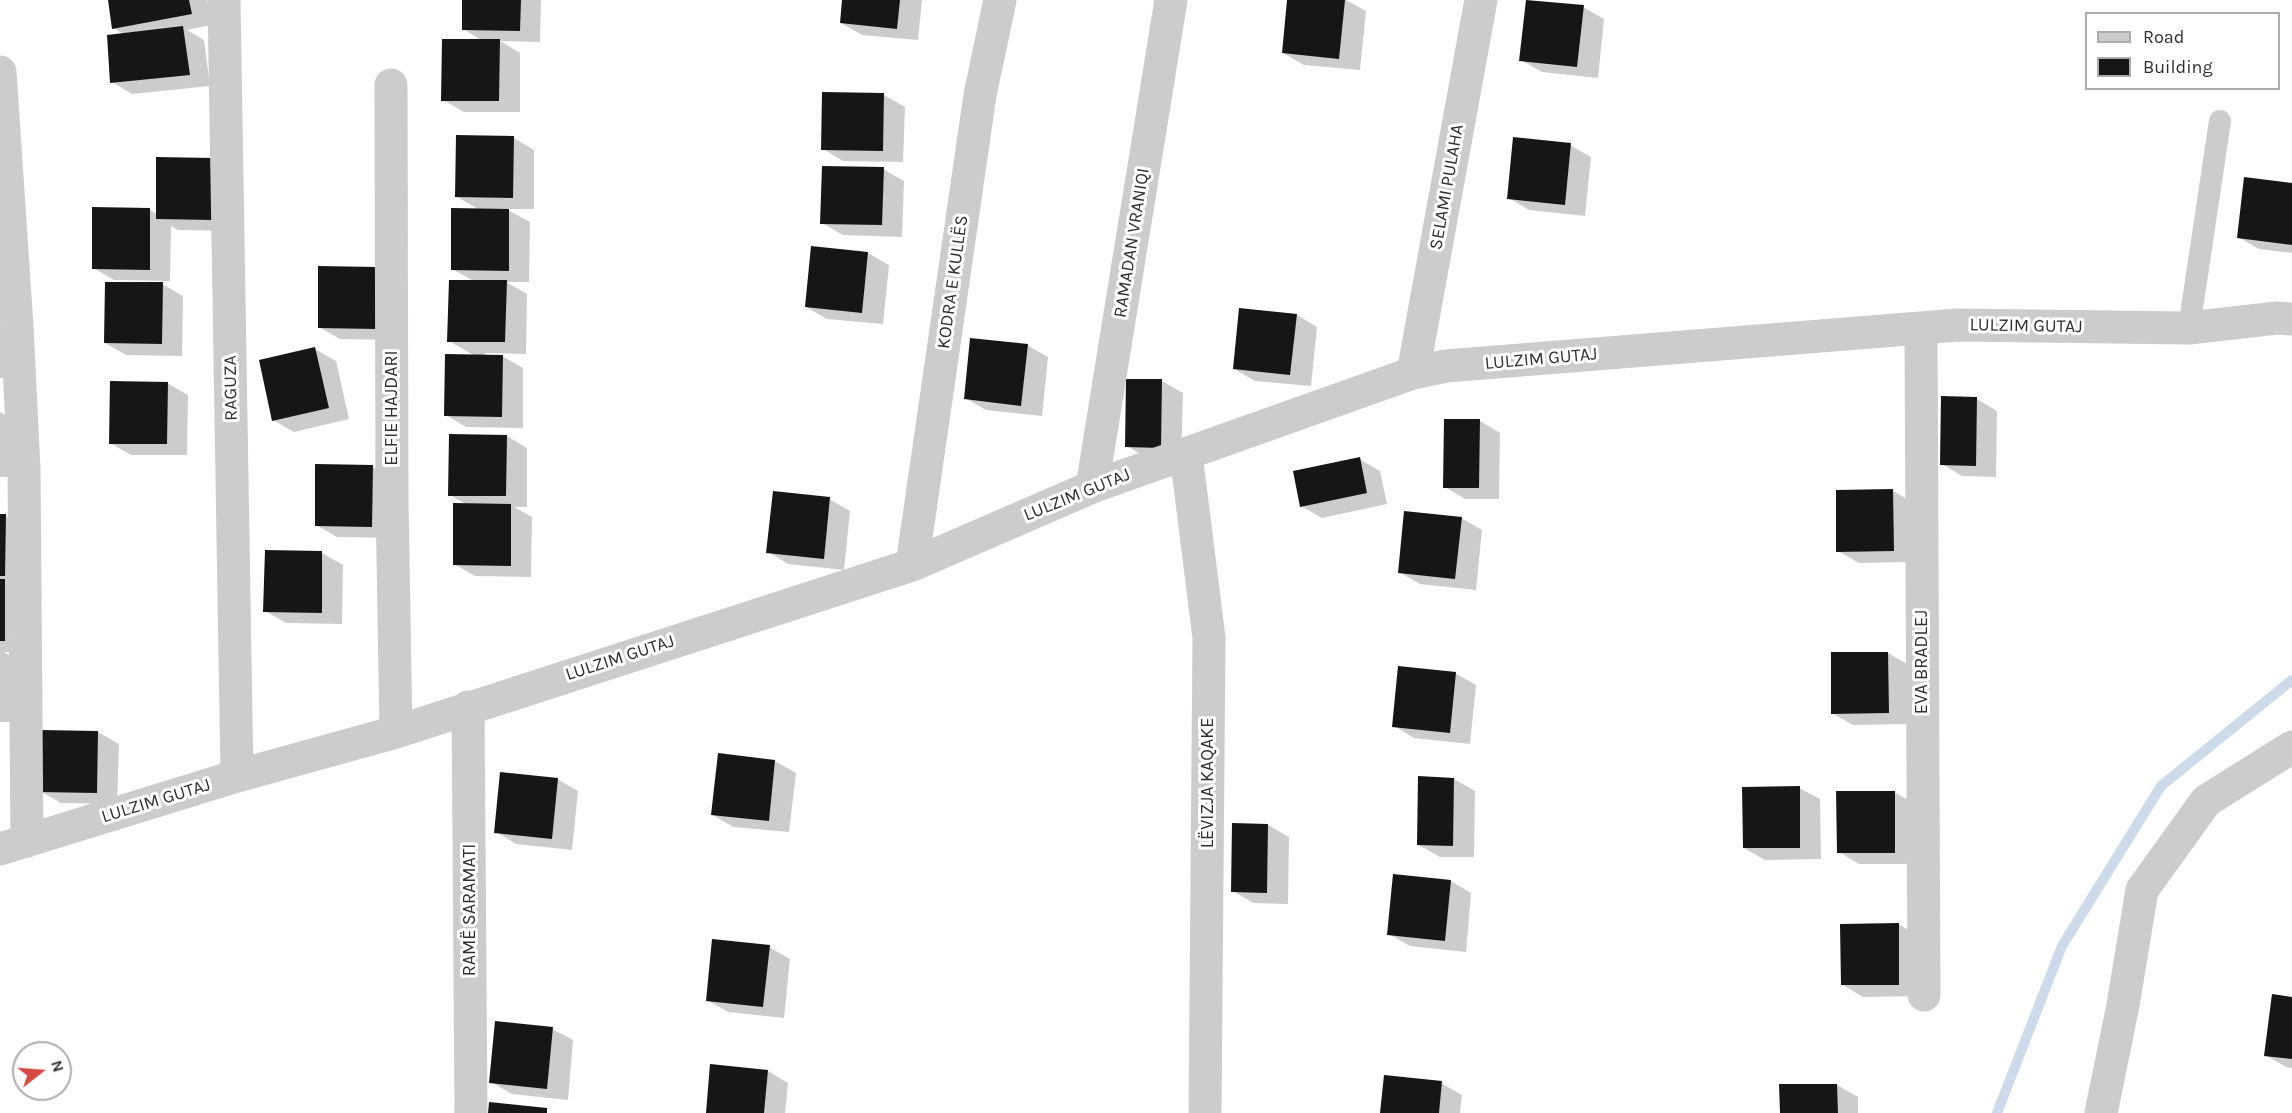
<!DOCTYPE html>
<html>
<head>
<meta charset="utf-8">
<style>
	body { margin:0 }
	#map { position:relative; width:2292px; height:1113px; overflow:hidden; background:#fff; font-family:Karla,sans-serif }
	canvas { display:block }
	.legend { position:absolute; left:2085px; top:12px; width:195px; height:78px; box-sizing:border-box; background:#fff; border:2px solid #acacac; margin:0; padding:8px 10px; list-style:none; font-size:18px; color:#2f2f2f }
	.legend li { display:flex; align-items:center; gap:12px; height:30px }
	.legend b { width:30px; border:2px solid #acacac }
	.north { position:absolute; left:12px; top:1041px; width:60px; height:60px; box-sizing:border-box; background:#fff; border:2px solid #acacac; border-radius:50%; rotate:73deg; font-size:16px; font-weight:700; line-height:24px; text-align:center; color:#2f2f2f }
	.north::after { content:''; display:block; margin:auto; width:21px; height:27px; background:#d44942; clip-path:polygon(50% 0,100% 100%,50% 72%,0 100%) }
</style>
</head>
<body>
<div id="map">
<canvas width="2292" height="1113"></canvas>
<ul class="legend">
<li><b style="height:8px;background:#ccc"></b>Road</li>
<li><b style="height:16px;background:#161616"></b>Building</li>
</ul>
<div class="north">N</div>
</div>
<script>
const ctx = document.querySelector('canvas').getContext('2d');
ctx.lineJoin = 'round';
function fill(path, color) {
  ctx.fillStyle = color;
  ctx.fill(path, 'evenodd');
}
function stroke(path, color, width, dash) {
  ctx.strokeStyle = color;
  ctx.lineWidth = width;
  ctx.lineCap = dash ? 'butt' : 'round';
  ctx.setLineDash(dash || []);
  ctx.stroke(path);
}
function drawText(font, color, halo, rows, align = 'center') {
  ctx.font = font + ' Karla,sans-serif';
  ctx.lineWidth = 6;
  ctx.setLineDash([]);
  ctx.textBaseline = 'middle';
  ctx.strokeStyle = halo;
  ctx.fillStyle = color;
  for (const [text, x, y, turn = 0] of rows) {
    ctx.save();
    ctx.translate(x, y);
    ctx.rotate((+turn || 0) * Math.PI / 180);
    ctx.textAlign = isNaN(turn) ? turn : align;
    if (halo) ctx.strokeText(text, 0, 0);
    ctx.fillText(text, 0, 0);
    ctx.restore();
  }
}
fill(new Path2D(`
	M 109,0 L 207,0 L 212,25 L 187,30 L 204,40 L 210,86 L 132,94 L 112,82 L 125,35 L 113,28 Z
	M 464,0 L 541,0 L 540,42 L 500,41 L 520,53 L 520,112 L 464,112 L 443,100 L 483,41 L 463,29 Z
	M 844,0 L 922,0 L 918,40 L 862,35 L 841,23 Z
	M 1288,0 L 1346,0 L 1366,11 L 1360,70 L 1304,65 L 1283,53 Z
	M 1583,7 L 1604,19 L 1598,78 L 1542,72 L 1521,60 Z
	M 884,95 L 905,107 L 903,162 L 843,161 L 823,149 Z
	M 514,138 L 534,150 L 534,209 L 506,209 L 530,222 L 529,282 L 506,282 L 527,294 L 526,354 L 485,353 L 485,356 L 502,356 L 523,368 L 523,428 L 466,427 L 446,415 L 475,356 L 449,341 L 474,281 L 452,269 L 480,210 L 457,197 Z
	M 1570,145 L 1591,157 L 1585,216 L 1529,210 L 1509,198 Z
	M 158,158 L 234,231 L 178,230 L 171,226 L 170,281 L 114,280 L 93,268 L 150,210 L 157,214 Z
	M 883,169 L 904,181 L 902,237 L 843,235 L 822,223 Z
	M 2292,184 L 2292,253 L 2259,249 L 2238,237 Z
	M 812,247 L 868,253 L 889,265 L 883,324 L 827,319 L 806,307 Z
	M 320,268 L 396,340 L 340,339 L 319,327 Z
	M 162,284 L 183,296 L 182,356 L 126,355 L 105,343 Z
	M 0,315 L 7,378 L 0,378 Z
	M 1297,315 L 1317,327 L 1311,386 L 1255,381 L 1234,369 Z
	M 1027,345 L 1048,357 L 1042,416 L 986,410 L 965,398 Z
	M 315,349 L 336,361 L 349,419 L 294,432 L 273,420 Z
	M 1162,381 L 1183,393 L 1181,459 L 1147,458 L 1127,446 Z
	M 167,383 L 188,395 L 187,455 L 131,455 L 110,443 Z
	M 1977,399 L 1997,411 L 1996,477 L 1962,476 L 1942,464 Z
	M 0,412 L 9,417 L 8,477 L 0,477 Z
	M 1480,421 L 1500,433 L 1499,499 L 1465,499 L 1445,487 Z
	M 507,436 L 527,448 L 527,507 L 514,507 L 532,517 L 531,577 L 475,576 L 454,564 L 467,505 L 450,495 Z
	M 1359,459 L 1380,471 L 1387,504 L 1322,518 L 1301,506 Z
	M 373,467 L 394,478 L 392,538 L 337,537 L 316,525 Z
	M 1837,491 L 1893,491 L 1914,503 L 1915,562 L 1859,563 L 1838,551 Z
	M 829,499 L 850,511 L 844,570 L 788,564 L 768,552 Z
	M 0,515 L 6,516 L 26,527 L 25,653 L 4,652 L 22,663 L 22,722 L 0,722 Z
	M 1461,518 L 1482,530 L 1476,590 L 1420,584 L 1399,572 Z
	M 322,553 L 343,565 L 342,624 L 286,623 L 265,611 Z
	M 1832,653 L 1888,653 L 1909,665 L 1909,724 L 1853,725 L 1832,713 Z
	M 1455,673 L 1476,685 L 1470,744 L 1414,738 L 1394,726 Z
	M 98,732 L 119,744 L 117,804 L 61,803 L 40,791 Z
	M 719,755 L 775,761 L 796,773 L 789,832 L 733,827 L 713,815 Z
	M 557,779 L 578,791 L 572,850 L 516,844 L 496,832 Z
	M 1454,779 L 1475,791 L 1474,857 L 1440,857 L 1419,845 Z
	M 1799,788 L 1820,799 L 1821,859 L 1765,860 L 1744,848 Z
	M 1894,792 L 1915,804 L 1915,864 L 1859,864 L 1839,852 Z
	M 1268,825 L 1289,837 L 1288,904 L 1253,903 L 1233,891 Z
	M 1451,881 L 1471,893 L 1466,952 L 1410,946 L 1389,934 Z
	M 1898,924 L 1919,936 L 1920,996 L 1863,997 L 1843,985 Z
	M 769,947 L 790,959 L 784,1018 L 728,1012 L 707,1000 Z
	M 2292,999 L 2292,1068 L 2286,1067 L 2265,1055 Z
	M 552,1029 L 573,1040 L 568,1100 L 512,1094 L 491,1082 Z
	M 768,1071 L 788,1083 L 785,1113 L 707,1113 Z
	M 1441,1083 L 1462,1095 L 1460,1113 L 1382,1113 Z
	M 1837,1085 L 1858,1097 L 1858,1113 L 1781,1113 Z`), '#0003');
stroke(new Path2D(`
	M 1997,1113 L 2062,946 L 2161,786 L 2292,680`), '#ccdae9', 10);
fill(new Path2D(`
	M 108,0 L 189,0 L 192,14 L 112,29 Z
	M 462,0 L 521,0 L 520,31 L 462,30 Z
	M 842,0 L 900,0 L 897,29 L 840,23 Z
	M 1287,0 L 1345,0 L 1339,59 L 1282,53 Z
	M 1526,0 L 1584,5 L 1577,67 L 1519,61 Z
	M 183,26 L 190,75 L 110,83 L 107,35 Z
	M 442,39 L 500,39 L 499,101 L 441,101 Z
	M 822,92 L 884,93 L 883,151 L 821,150 Z
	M 456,135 L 514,136 L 513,198 L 455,197 Z
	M 1513,137 L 1571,143 L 1565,205 L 1507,199 Z
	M 156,157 L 214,158 L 214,220 L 156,219 Z
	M 822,166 L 884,167 L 882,225 L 820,224 Z
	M 2244,177 L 2292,183 L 2292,245 L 2237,238 Z
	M 92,207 L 150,208 L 150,270 L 92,269 Z
	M 451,208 L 509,209 L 509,271 L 451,270 Z
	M 811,246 L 868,252 L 862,313 L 805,307 Z
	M 318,266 L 376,267 L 376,329 L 318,328 Z
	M 449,280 L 507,280 L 505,342 L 447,342 Z
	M 105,282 L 163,282 L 162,344 L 104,343 Z
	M 1239,308 L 1297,314 L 1290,375 L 1233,369 Z
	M 970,338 L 1028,344 L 1021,406 L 964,399 Z
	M 315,347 L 329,408 L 272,421 L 259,360 Z
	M 445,354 L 503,355 L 502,417 L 444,416 Z
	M 1126,379 L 1162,379 L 1161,448 L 1125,447 Z
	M 110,381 L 168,382 L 167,444 L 109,444 Z
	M 1941,396 L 1977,397 L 1976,466 L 1940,465 Z
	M 1444,419 L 1480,419 L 1479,488 L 1443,488 Z
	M 449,434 L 507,435 L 506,496 L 448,496 Z
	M 1360,457 L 1367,493 L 1300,507 L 1293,471 Z
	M 315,464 L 373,465 L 372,527 L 315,526 Z
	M 1893,489 L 1894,551 L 1836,552 L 1836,490 Z
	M 773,491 L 830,497 L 824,559 L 766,553 Z
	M 453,503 L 511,504 L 511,566 L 453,565 Z
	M 1404,511 L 1462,517 L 1455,579 L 1398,573 Z
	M 0,514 L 6,514 L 5,576 L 0,576 Z
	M 265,550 L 322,551 L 322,613 L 263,612 Z
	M 0,579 L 5,579 L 5,641 L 0,641 Z
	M 1831,652 L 1888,652 L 1889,713 L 1831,714 Z
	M 1398,666 L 1456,672 L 1450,733 L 1392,727 Z
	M 40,730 L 98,731 L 97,793 L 39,792 Z
	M 718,753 L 775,760 L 769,821 L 711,815 Z
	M 500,772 L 558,778 L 552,839 L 494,833 Z
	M 1418,776 L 1454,778 L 1453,846 L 1417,845 Z
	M 1800,786 L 1800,848 L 1743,848 L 1742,787 Z
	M 1836,791 L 1895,791 L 1895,853 L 1837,853 Z
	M 1232,823 L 1268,824 L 1267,893 L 1231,892 Z
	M 1393,874 L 1451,880 L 1445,941 L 1387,935 Z
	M 1899,923 L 1899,985 L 1841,985 L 1840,924 Z
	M 712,939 L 770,945 L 763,1007 L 706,1001 Z
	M 2272,994 L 2292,997 L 2292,1059 L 2264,1056 Z
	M 495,1021 L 553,1027 L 547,1089 L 489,1083 Z
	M 710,1064 L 768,1070 L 764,1113 L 706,1113 Z
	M 1384,1075 L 1442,1081 L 1439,1113 L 1380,1113 Z
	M 1779,1084 L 1837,1084 L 1838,1113 L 1780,1113 Z
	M 489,1102 L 547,1108 L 547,1113 L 488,1113 Z`), '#161616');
stroke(new Path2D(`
	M 2189,328 L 2220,121`), '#ccc', 22);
stroke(new Path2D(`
	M 224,0 L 237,776
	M 0,72 L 17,326 L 24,469 L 27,841
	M 391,85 L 392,499 L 396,732
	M 1921,328 L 1924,995
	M 1413,373 L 1481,0
	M 1186,454 L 1209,638 L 1205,1113
	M 1092,487 L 1171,0
	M 912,565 L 980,95 L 1000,0
	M 468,707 L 471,1113
	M 0,849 L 237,776 L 396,732 L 912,565 L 1092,487 L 1413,373 L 1446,366 L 1958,325 L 2189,328 L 2277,318 L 2292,319
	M 2101,1113 L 2123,1005 L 2142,890 L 2206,801 L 2292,747`), '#ccc', 33);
drawText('18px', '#2f2f2f', '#fff', [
	["SELAMI PULAHA",1447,187,-80],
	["RAMADAN VRANIQI",1132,243,-81],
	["KODRA E KULLËS",953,282,-82],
	["LULZIM GUTAJ",2026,326,1],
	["LULZIM GUTAJ",1541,359,-5],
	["RAGUZA",231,388,-91],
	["ELFIE HAJDARI",392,408,-90],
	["LULZIM GUTAJ",1077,495,-22],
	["LULZIM GUTAJ",620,658,-18],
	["EVA BRADLEJ",1922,662,-90],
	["LËVIZJA KAQAKE",1208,783,-90],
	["LULZIM GUTAJ",156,801,-17],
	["RAMË SARAMATI",470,910,-90]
]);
</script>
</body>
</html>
